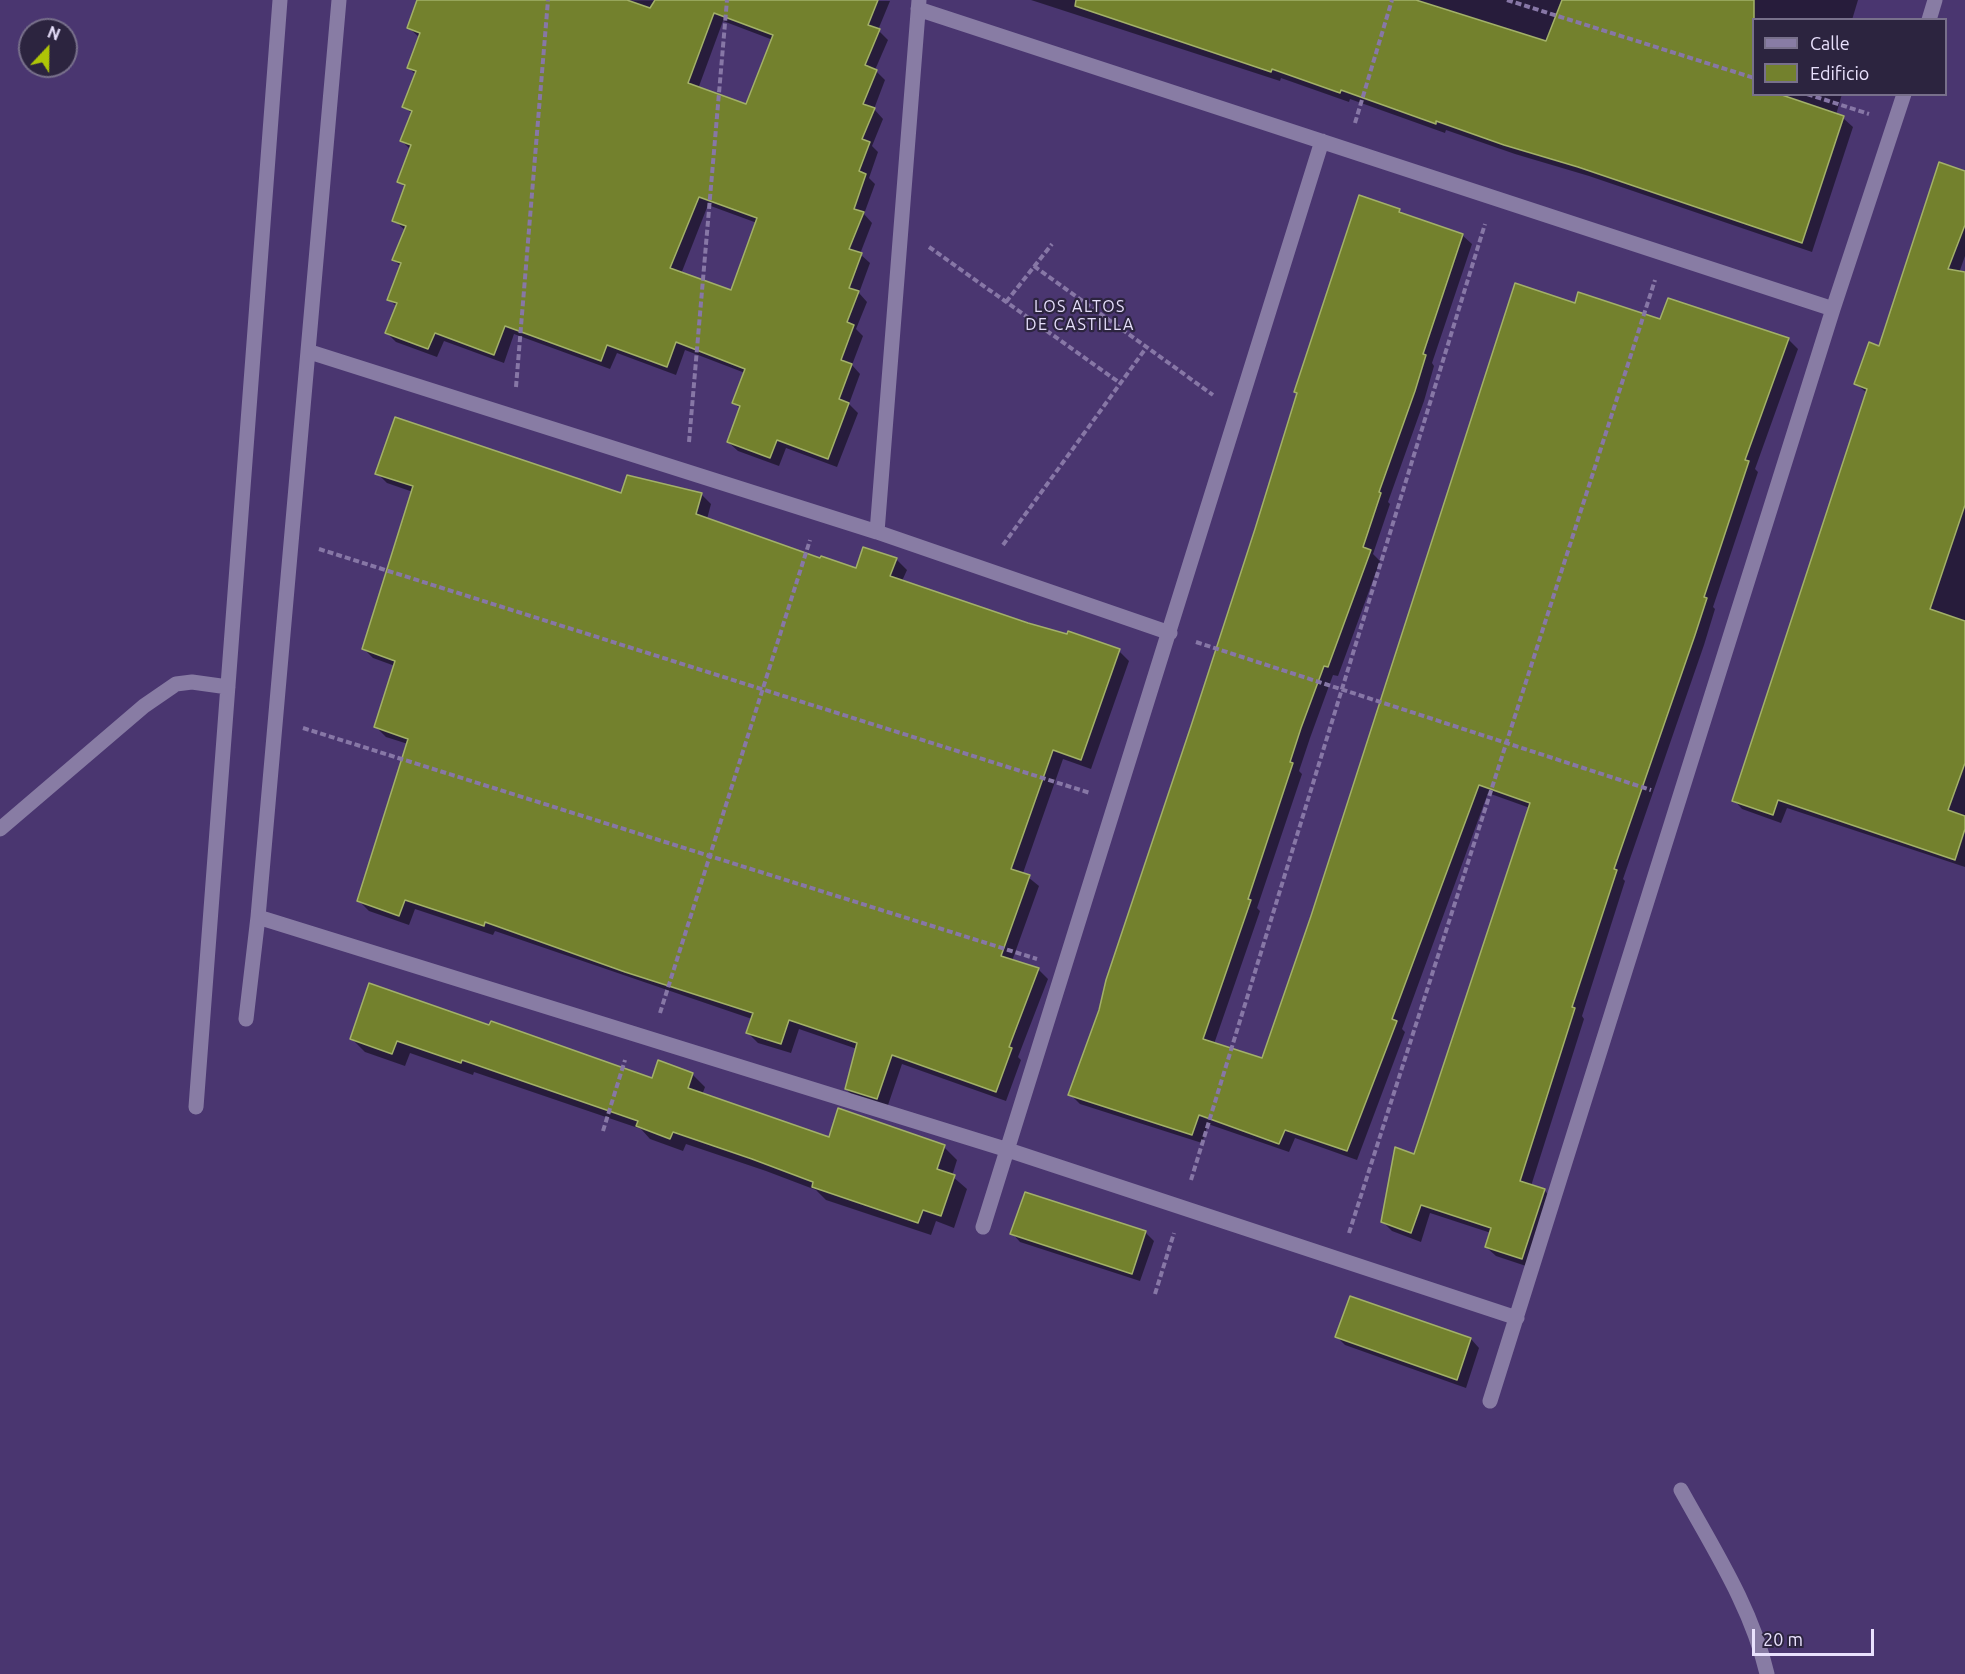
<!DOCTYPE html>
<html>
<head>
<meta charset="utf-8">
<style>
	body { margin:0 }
	#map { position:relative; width:1965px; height:1674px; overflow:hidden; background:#4a3670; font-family:Ubuntu,sans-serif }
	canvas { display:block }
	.legend { position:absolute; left:1752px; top:18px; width:195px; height:78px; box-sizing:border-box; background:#2c243f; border:2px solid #78708b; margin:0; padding:8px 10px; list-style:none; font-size:18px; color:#e9e1fd }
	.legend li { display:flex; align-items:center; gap:12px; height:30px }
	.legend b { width:30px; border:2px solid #78708b }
	.north { position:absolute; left:18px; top:18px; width:60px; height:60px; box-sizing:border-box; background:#2c243f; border:2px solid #78708b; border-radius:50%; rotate:22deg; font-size:16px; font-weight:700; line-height:24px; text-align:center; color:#e9e1fd }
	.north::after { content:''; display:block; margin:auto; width:21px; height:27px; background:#afc507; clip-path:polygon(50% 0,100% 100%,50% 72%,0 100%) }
	.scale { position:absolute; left:1752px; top:1629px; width:122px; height:27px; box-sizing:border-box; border:3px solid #e9e1fd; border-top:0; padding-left:8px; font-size:18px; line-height:21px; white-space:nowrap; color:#e9e1fd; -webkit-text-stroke:4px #2c243f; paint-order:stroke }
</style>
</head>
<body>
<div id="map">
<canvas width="1965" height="1674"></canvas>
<ul class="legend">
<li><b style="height:8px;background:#887ca4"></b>Calle</li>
<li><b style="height:16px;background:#73812d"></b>Edificio</li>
</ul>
<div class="north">N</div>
<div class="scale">20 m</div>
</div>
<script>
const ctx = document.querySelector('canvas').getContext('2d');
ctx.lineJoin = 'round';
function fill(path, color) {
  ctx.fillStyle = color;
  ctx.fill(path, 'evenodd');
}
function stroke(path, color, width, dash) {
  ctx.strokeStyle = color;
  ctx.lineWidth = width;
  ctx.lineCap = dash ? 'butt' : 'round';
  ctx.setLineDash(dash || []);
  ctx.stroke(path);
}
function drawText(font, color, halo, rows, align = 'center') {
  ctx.font = font + ' Ubuntu,sans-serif';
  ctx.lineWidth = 4.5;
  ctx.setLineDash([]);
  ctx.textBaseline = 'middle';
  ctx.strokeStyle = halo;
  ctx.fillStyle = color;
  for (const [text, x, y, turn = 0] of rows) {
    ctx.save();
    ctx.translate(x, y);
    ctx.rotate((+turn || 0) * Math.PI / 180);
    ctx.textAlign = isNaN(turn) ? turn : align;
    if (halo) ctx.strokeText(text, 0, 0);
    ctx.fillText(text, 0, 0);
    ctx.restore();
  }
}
fill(new Path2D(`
	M 419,0 L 890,1 L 878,30 L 888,40 L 875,70 L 885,80 L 874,109 L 883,119 L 872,146 L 878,152 L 869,178 L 875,184 L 864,214 L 872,223 L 860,254 L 870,263 L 859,293 L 867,302 L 856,329 L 863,336 L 852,365 L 860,374 L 849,404 L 858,413 L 837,467 L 786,448 L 779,466 L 738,451 L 728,442 L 740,409 L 734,403 L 745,373 L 685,350 L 676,375 L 617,353 L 610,369 L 514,334 L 504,363 L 444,341 L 437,357 L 396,342 L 387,333 L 397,307 L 389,299 L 401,267 L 394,260 L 406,231 L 394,220 L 406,188 L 399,182 L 411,150 L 401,140 L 412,114 L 404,106 L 416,75 L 409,68 L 420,38 L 409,28 ZM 723,21 L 773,40 L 746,106 L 698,89 ZM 708,205 L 757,223 L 732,292 L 681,274 Z
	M 1031,0 L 1410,0 L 1418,2 L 1419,0 L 1858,0 L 1852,20 L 1754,20 L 1754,94 L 1842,94 L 1836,115 L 1843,118 L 1853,127 L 1812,252 L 1589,176 L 1515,154 L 1446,130 L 1445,133 L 1350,99 L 1349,102 L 1281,78 L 1280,81 Z
	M 1965,172 L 1965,256 L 1928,361 L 1965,374 L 1965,867 L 1787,808 L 1781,823 L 1742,809 L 1734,800 L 1867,393 L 1856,384 L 1880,348 Z
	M 1399,210 L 1405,216 L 1462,235 L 1472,244 L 1432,363 L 1434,366 L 1424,401 L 1388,502 L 1390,504 L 1373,554 L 1380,561 L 1338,676 L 1333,675 L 1310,738 L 1299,771 L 1302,774 L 1257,908 L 1260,911 L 1214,1044 L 1263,1060 L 1576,305 L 1661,321 L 1788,339 L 1798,349 L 1755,469 L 1758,472 L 1713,607 L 1715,609 L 1704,645 L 1623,879 L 1625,881 L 1582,1016 L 1584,1019 L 1531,1186 L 1544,1190 L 1554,1200 L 1532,1268 L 1496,1256 L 1486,1247 L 1491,1233 L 1430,1213 L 1421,1242 L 1392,1231 L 1382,1221 L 1415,1156 L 1530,808 L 1488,793 L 1402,1029 L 1405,1032 L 1357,1160 L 1295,1138 L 1289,1152 L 1208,1124 L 1202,1143 L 1080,1104 L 1070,1094 Z
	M 377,473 L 622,495 L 701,494 L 711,504 L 707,519 L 821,560 L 857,570 L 864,549 L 897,560 L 907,570 L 902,581 L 1028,624 L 1068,636 L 1068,633 L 1119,651 L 1129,661 L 1091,769 L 1063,759 L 1023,873 L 1039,886 L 1012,961 L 1038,969 L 1048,979 L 1018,1057 L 1021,1060 L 1006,1101 L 902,1064 L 887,1108 L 856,1099 L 846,1089 L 857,1049 L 799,1029 L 791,1053 L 758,1043 L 748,1033 L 752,1019 L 495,931 L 493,935 L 415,909 L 409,925 L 369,911 L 359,901 L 408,744 L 386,737 L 376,727 L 395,666 L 373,658 L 363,648 L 413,492 L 387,483 Z
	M 490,1027 L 653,1080 L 692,1074 L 705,1087 L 702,1095 L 830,1139 L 944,1147 L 957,1160 L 952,1176 L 967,1189 L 954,1228 L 936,1221 L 931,1235 L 826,1200 L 816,1190 L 766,1171 L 686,1144 L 683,1151 L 650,1139 L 641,1129 L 474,1072 L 473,1075 L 410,1053 L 405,1066 L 365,1052 L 352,1039 Z
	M 1145,1232 L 1154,1241 L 1140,1281 L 1020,1242 L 1012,1233 Z
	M 1337,1337 L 1471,1339 L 1479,1348 L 1466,1388 L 1345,1345 Z`), '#0007');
const building = new Path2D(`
	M 417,0 L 627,0 L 650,8 L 655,0 L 878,0 L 868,25 L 880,29 L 865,65 L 877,70 L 863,104 L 875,108 L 862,139 L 870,142 L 859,171 L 866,174 L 854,209 L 864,212 L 849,249 L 862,253 L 849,288 L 859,291 L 847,322 L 854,325 L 841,360 L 852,364 L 839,399 L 849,403 L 828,459 L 777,440 L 770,458 L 727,442 L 740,406 L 732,403 L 745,369 L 676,342 L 667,367 L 607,345 L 601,361 L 505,326 L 494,355 L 435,333 L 428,349 L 385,333 L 397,303 L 387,300 L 401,263 L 392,260 L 406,226 L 392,221 L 405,185 L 397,182 L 411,145 L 400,141 L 412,111 L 402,107 L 416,71 L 407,68 L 420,33 L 407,28 ZM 714,13 L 773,35 L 746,104 L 688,83 ZM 699,197 L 757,218 L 731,290 L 670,268 Z
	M 1076,0 L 1416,0 L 1546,41 L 1562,0 L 1754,0 L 1754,94 L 1779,94 L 1844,116 L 1802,243 L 1578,167 L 1504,145 L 1436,121 L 1436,124 L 1341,90 L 1340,93 L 1272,69 L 1271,72 L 1075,6 Z
	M 1939,162 L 1965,171 L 1965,225 L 1948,269 L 1965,272 L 1965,505 L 1930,609 L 1965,621 L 1965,763 L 1948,810 L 1965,816 L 1965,829 L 1955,860 L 1778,800 L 1773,815 L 1732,801 L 1867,389 L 1854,384 L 1869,342 L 1879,346 Z
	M 1359,195 L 1400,209 L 1399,212 L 1463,234 L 1423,354 L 1426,355 L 1415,391 L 1379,492 L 1381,493 L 1363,547 L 1371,550 L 1328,667 L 1324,666 L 1301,728 L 1290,762 L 1293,763 L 1248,899 L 1251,900 L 1203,1039 L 1262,1058 L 1311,916 L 1515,283 L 1575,303 L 1578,292 L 1660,319 L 1668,298 L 1789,338 L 1745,460 L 1749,461 L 1704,597 L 1707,598 L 1695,635 L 1614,869 L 1617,870 L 1572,1007 L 1575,1008 L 1520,1181 L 1545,1189 L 1522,1259 L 1485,1247 L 1491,1228 L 1421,1205 L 1411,1233 L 1381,1222 L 1395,1147 L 1414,1154 L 1530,803 L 1479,785 L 1392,1019 L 1397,1021 L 1347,1151 L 1285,1130 L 1279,1144 L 1199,1115 L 1192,1135 L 1068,1095 L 1099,1010 L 1106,980 L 1191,726 L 1255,529 L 1297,393 L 1294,392 Z
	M 395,417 L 621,493 L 627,475 L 702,493 L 696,514 L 820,558 L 821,556 L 856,568 L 863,547 L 897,558 L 890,576 L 1028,623 L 1067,634 L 1068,631 L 1120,649 L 1081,760 L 1053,750 L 1011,869 L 1030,875 L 1001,956 L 1039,968 L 1009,1047 L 1012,1048 L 996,1092 L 892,1055 L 877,1099 L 845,1089 L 857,1043 L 789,1020 L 781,1044 L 746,1033 L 753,1013 L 625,972 L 485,922 L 484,926 L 405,900 L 399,916 L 357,901 L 408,739 L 374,727 L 395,661 L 362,649 L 413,486 L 375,474 Z
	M 369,983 L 489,1025 L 491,1021 L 652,1078 L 658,1060 L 693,1073 L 688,1088 L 829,1137 L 838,1108 L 945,1145 L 937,1169 L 955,1175 L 941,1216 L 923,1210 L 918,1223 L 812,1187 L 813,1182 L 752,1159 L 673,1132 L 670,1139 L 636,1126 L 638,1121 L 462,1060 L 461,1063 L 397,1041 L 392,1054 L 350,1039 Z
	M 1025,1192 L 1146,1231 L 1132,1274 L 1010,1234 Z
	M 1350,1296 L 1471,1338 L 1457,1380 L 1335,1337 Z`);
fill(building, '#73812d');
stroke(building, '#a3b169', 1.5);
stroke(new Path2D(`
	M 1507,0 L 1754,78
	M 1807,94 L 1869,114
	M 1355,123 L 1392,0
	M 929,247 L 1120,383
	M 1034,266 L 1213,395
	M 1006,302 L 1052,244
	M 516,387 L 548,0
	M 689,442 L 727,0
	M 1003,545 L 1146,348
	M 319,549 L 1090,793
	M 1196,642 L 1651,790
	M 303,728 L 1037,959
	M 660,1013 L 810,540
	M 603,1131 L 625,1060
	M 1191,1180 L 1485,224
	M 1349,1233 L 1655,280
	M 1155,1294 L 1174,1233`), '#8777a6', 4, [6, 3]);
stroke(new Path2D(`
	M 918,9 L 1833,309
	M 1929,20 L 1935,0
	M 310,352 L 877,532 L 1170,633
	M 877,532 L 919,0
	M 0,829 L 144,706 L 176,684 L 192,682 L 228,687
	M 258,917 L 1008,1150 L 1517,1318
	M 246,1019 L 258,917 L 339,0
	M 196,1107 L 280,0
	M 983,1227 L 1322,141
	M 1490,1401 L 1833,309 L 1904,94
	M 1681,1490 C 1713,1548 1752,1608 1767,1674`), '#887ca4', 15);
ctx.letterSpacing = '1.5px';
drawText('16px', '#e6dffb', '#2c243f', [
	["LOS ALTOS",1080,307],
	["DE CASTILLA",1080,325]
]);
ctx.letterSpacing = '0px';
</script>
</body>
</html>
